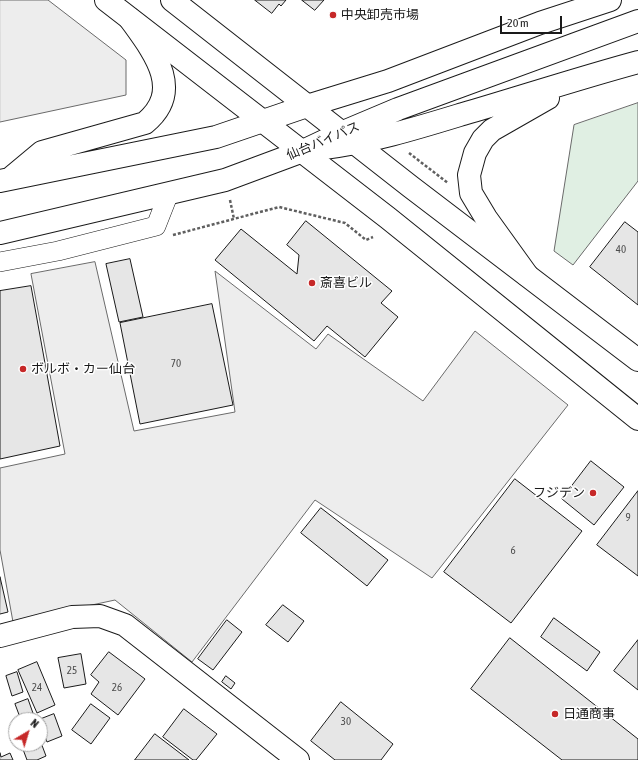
<!DOCTYPE html>
<html>
<head>
<meta charset="utf-8">
<style>
	body { margin:0 }
	#map { position:relative; width:638px; height:760px; overflow:hidden; background:#fff; font-family:"Asap Condensed",sans-serif }
	canvas { display:block }
	.north { position:absolute; left:8px; top:712px; width:40px; height:40px; box-sizing:border-box; background:#fff; border:1px solid #a3a3a3; border-radius:50%; rotate:38deg; font-size:11px; font-weight:700; line-height:16px; text-align:center; color:#1a1a1a }
	.north::after { content:''; display:block; margin:auto; width:14px; height:18px; background:#c62828; clip-path:polygon(50% 0,100% 100%,50% 72%,0 100%) }
	.scale { position:absolute; left:500px; top:16px; width:62px; height:18px; box-sizing:border-box; border:2px solid #1a1a1a; border-top:0; padding-left:5px; font-size:12px; line-height:14px; white-space:nowrap; color:#1a1a1a; -webkit-text-stroke:3px #fff; paint-order:stroke }
</style>
</head>
<body>
<div id="map">
<canvas width="638" height="760"></canvas>
<div class="north">N</div>
<div class="scale">20 m</div>
</div>
<script>
const ctx = document.querySelector('canvas').getContext('2d');
ctx.lineJoin = 'round';
function fill(path, color) {
  ctx.fillStyle = color;
  ctx.fill(path, 'evenodd');
}
function stroke(path, color, width, dash) {
  ctx.strokeStyle = color;
  ctx.lineWidth = width;
  ctx.lineCap = dash ? 'butt' : 'round';
  ctx.setLineDash(dash || []);
  ctx.stroke(path);
}
function drawText(font, color, halo, rows, align = 'center') {
  ctx.font = font + ' "Asap Condensed","Noto Sans JP",sans-serif';
  ctx.lineWidth = 3;
  ctx.setLineDash([]);
  ctx.textBaseline = 'middle';
  ctx.strokeStyle = halo;
  ctx.fillStyle = color;
  for (const [text, x, y, turn = 0] of rows) {
    ctx.save();
    ctx.translate(x, y);
    ctx.rotate((+turn || 0) * Math.PI / 180);
    ctx.textAlign = isNaN(turn) ? turn : align;
    if (halo) ctx.strokeText(text, 0, 0);
    ctx.fillText(text, 0, 0);
    ctx.restore();
  }
}
const green = new Path2D(`
	M 638,103 L 638,181 L 573,265 L 554,251 L 574,125 Z`);
fill(green, '#e0efe3');
stroke(green, '#6a6a6a', 1);
const parking = new Path2D(`
	M 0,0 L 48,0 L 126,60 L 126,95 L 0,122 Z
	M 95,262 L 134,431 L 235,412 L 215,271 L 316,349 L 328,334 L 423,401 L 475,331 L 568,405 L 432,578 L 315,500 L 192,662 L 115,600 L 13,622 L 0,550 L 0,468 L 65,454 L 31,274 Z`);
fill(parking, '#ededed');
stroke(parking, '#6a6a6a', 1);
const building = new Path2D(`
	M 255,0 L 286,0 L 281,6 L 279,4 L 272,13 Z
	M 302,0 L 324,0 L 315,10 Z
	M 306,221 L 392,291 L 381,303 L 398,317 L 365,357 L 327,326 L 314,341 L 215,260 L 241,229 L 297,274 L 299,255 L 287,245 Z
	M 625,222 L 638,232 L 638,305 L 590,267 Z
	M 130,259 L 143,317 L 119,322 L 106,264 Z
	M 31,286 L 60,446 L 0,459 L 0,291 Z
	M 212,304 L 233,405 L 140,424 L 120,323 Z
	M 591,461 L 624,487 L 594,525 L 562,499 Z
	M 515,479 L 582,531 L 511,623 L 444,572 Z
	M 638,491 L 638,576 L 597,545 Z
	M 321,508 L 388,560 L 367,586 L 301,533 Z
	M 0,577 L 8,612 L 0,614 Z
	M 283,605 L 304,621 L 288,642 L 266,625 Z
	M 554,618 L 600,652 L 587,671 L 541,637 Z
	M 227,620 L 242,632 L 213,670 L 198,659 Z
	M 510,638 L 638,739 L 638,760 L 562,760 L 471,689 Z
	M 638,640 L 638,690 L 614,671 Z
	M 109,652 L 145,679 L 118,715 L 91,694 L 99,682 L 91,675 Z
	M 81,654 L 86,684 L 64,688 L 58,658 Z
	M 37,662 L 55,705 L 37,713 L 18,670 Z
	M 17,672 L 23,692 L 12,696 L 6,676 Z
	M 226,676 L 235,683 L 231,689 L 222,682 Z
	M 28,699 L 34,716 L 21,720 L 15,704 Z
	M 341,702 L 393,744 L 381,760 L 335,760 L 311,741 Z
	M 91,704 L 110,718 L 91,744 L 72,730 Z
	M 184,709 L 217,734 L 196,760 L 193,760 L 163,737 Z
	M 54,714 L 62,736 L 47,742 L 40,724 L 40,720 L 38,720 Z
	M 155,734 L 189,760 L 135,760 Z
	M 40,740 L 46,756 L 37,760 L 27,760 L 21,744 L 40,744 Z
	M 0,753 L 1,757 L 10,753 L 13,760 L 0,760 Z`);
fill(building, '#e6e6e6');
stroke(building, '#1a1a1a', 1);
const street = new Path2D(`
	M 0,262 L 58,251 L 156,226 L 169,193`);
const secondary = new Path2D(`
	M 106,0 L 388,218 L 638,419
	M 172,0 L 411,187 L 638,360
	M 0,636 L 72,617 L 100,616 L 125,625 L 298,760`);
const highway = new Path2D(`
	M 324,148 C 372,142 417,128 463,114 C 521,97 579,78 638,62
	M 12,177 L 42,152 L 145,123 C 185,90 153,51 130,19
	M 0,181 L 216,137 L 307,106 L 388,81 L 540,23 L 610,0
	M 0,233 L 225,180 L 303,151 L 341,133 L 398,109 L 638,21
	M 527,275 L 486,218 L 471,193 L 469,175 L 475,153 L 483,139 L 492,130 L 548,98`);
stroke(street, '#1a1a1a', 20);
stroke(secondary, '#1a1a1a', 24);
stroke(highway, '#1a1a1a', 24);
stroke(new Path2D(`
	M 409,153 L 448,183
	M 230,200 L 234,219
	M 173,235 L 279,207 L 345,223 L 366,240 L 373,237`), '#5f5f5f', 2.5, [3, 2]);
stroke(street, '#fff', 19);
stroke(secondary, '#fff', 22);
stroke(highway, '#fff', 22);
for (const [x, y, r, color] of [
	[333,15,4,"#c62828"],
	[312,283,4,"#c62828"],
	[23,369,4,"#c62828"],
	[593,493,4,"#c62828"],
	[555,714,4,"#c62828"]
]) {
  const dot = new Path2D();
  dot.arc(x, y, r, 0, 2 * Math.PI);
  ctx.fillStyle = color;
  ctx.fill(dot);
  stroke(dot, '#fff', 1.5);
}
drawText('11px', '#4d4d4d', null, [
	["40",621,250],
	["70",176,364],
	["9",628,518],
	["6",513,551],
	["25",72,671],
	["24",37,688],
	["26",117,688],
	["30",346,722]
]);
drawText('13px', '#1a1a1a', '#fff', [
	["中央卸売市場",341,15],
	["斎喜ビル",320,283],
	["ボルボ・カー仙台",31,369],
	["フジデン",585,493,"right"],
	["日通商事",563,714]
], 'left');
drawText('13px', '#1a1a1a', '#fff', [
	["仙台バイパス",323,141,-23]
]);
</script>
</body>
</html>
